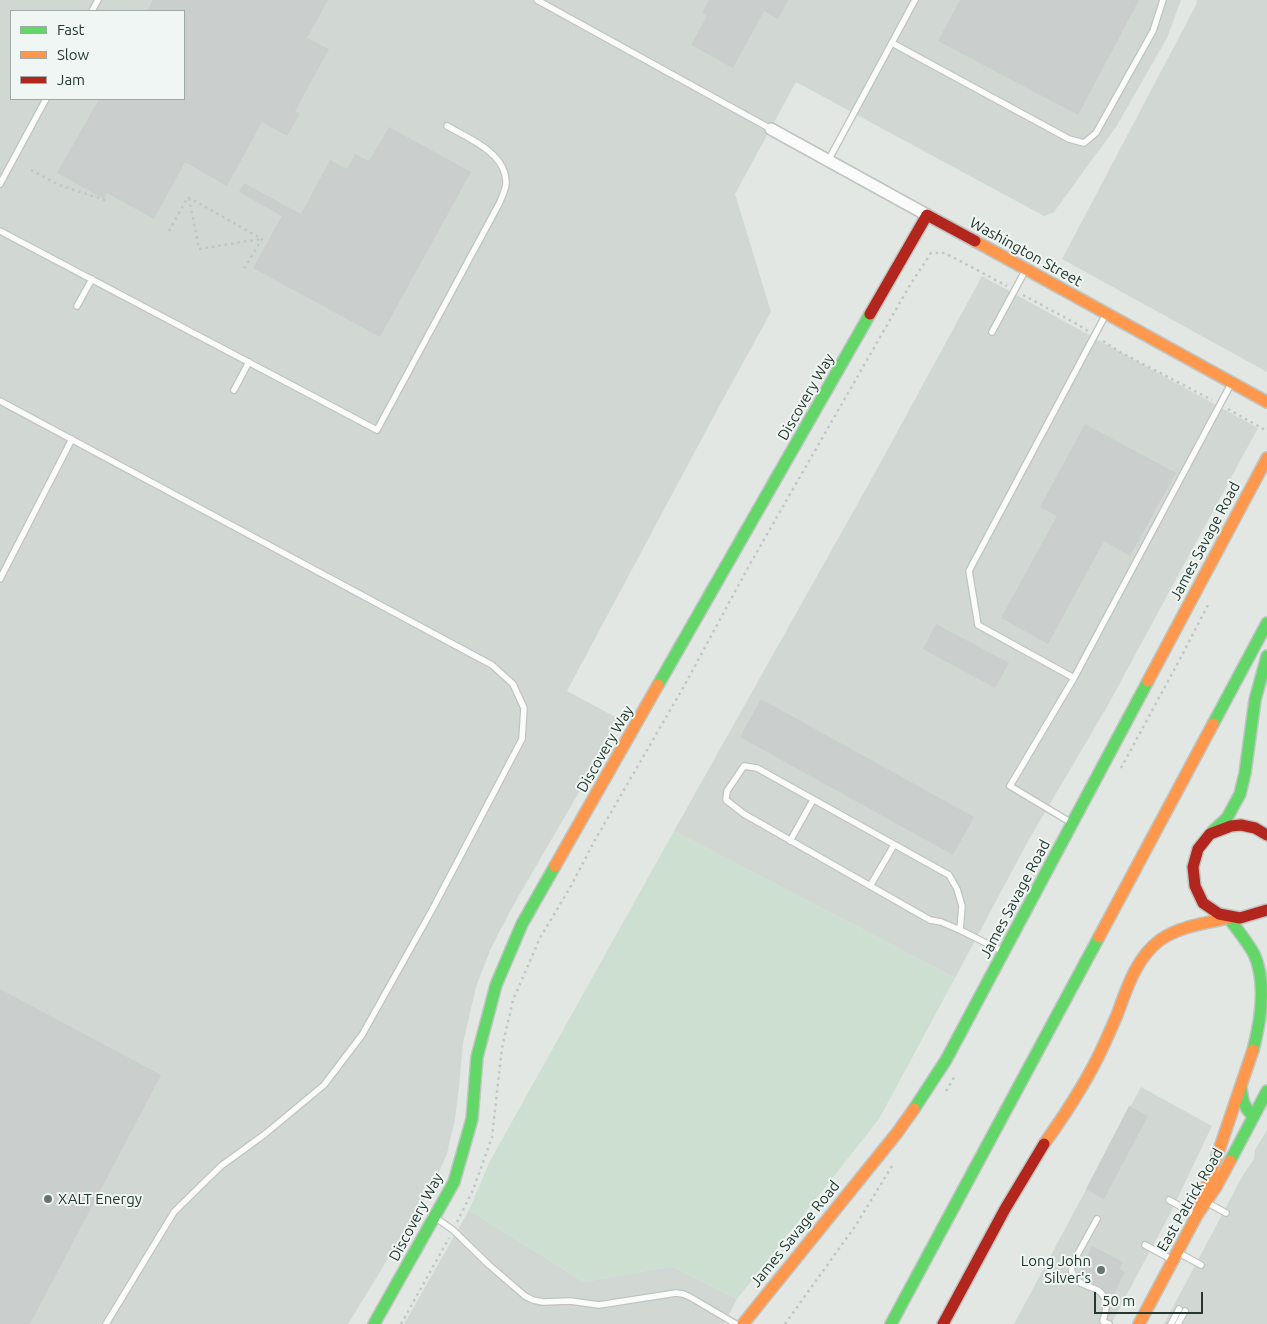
<!DOCTYPE html>
<html>
<head>
<meta charset="utf-8">
<style>
	body { margin:0 }
	#map { position:relative; width:1267px; height:1324px; overflow:hidden; background:#e2e7e4; font-family:Ubuntu,sans-serif }
	canvas { display:block }
	.legend { position:absolute; left:10px; top:10px; width:175px; height:90px; box-sizing:border-box; background:#f0f6f3; border:1px solid #9eaaa5; margin:0; padding:6px 9px; list-style:none; font-size:15px; color:#233830 }
	.legend li { display:flex; align-items:center; gap:10px; height:25px }
	.legend b { width:25px; border:1px solid #9eaaa5 }
	.scale { position:absolute; left:1094px; top:1292px; width:109px; height:22px; box-sizing:border-box; border:2px solid #233830; border-top:0; padding-left:6px; font-size:15px; line-height:18px; white-space:nowrap; color:#233830; -webkit-text-stroke:4px #f0f6f3; paint-order:stroke }
</style>
</head>
<body>
<div id="map">
<canvas width="1267" height="1324"></canvas>
<ul class="legend">
<li><b style="height:6px;background:#63d668"></b>Fast</li>
<li><b style="height:6px;background:#ff974d"></b>Slow</li>
<li><b style="height:6px;background:#b3261e"></b>Jam</li>
</ul>
<div class="scale">50 m</div>
</div>
<script>
const ctx = document.querySelector('canvas').getContext('2d');
ctx.lineJoin = 'round';
function fill(path, color) {
  ctx.fillStyle = color;
  ctx.fill(path, 'evenodd');
}
function stroke(path, color, width, dash) {
  ctx.strokeStyle = color;
  ctx.lineWidth = width;
  ctx.lineCap = dash ? 'butt' : 'round';
  ctx.setLineDash(dash || []);
  ctx.stroke(path);
}
function drawText(font, color, halo, rows, align = 'center') {
  ctx.font = font + ' Ubuntu,sans-serif';
  ctx.lineWidth = 4;
  ctx.setLineDash([]);
  ctx.textBaseline = 'middle';
  ctx.strokeStyle = halo;
  ctx.fillStyle = color;
  for (const [text, x, y, turn = 0] of rows) {
    ctx.save();
    ctx.translate(x, y);
    ctx.rotate((+turn || 0) * Math.PI / 180);
    ctx.textAlign = isNaN(turn) ? turn : align;
    if (halo) ctx.strokeText(text, 0, 0);
    ctx.fillText(text, 0, 0);
    ctx.restore();
  }
}
fill(new Path2D(`
	M 0,0 L 1181,0 L 1167,38 L 1116,127 L 1054,212 L 1044,216 L 796,82 L 735,194 L 771,312 L 722,401 L 567,691 L 621,720 L 514,904 L 491,948 L 476,987 L 463,1043 L 459,1087 L 455,1119 L 447,1154 L 432,1187 L 348,1324 L 0,1324 ZM 11,11 L 184,11 L 184,99 L 11,99 Z
	M 1197,0 L 1267,0 L 1267,372 L 1062,259 L 1196,5 Z
	M 982,276 L 1258,428 L 1108,705 L 1027,843 L 955,978 L 674,831 L 877,469 Z
	M 1141,1087 L 1212,1126 L 1171,1212 L 1111,1324 L 1014,1324 Z
	M 1267,1130 L 1267,1324 L 1164,1324 L 1243,1175 L 1254,1159 L 1255,1150 Z
	M 469,1210 L 584,1282 L 672,1266 L 737,1299 L 724,1324 L 404,1324 Z`), '#d1d8d4');
fill(new Path2D(`
	M 674,831 L 955,978 L 879,1119 L 737,1299 L 672,1266 L 584,1282 L 469,1210 L 490,1161 Z`), '#cddfd0');
fill(new Path2D(`
	M 153,0 L 328,0 L 307,38 L 329,49 L 295,111 L 300,114 L 287,136 L 262,122 L 227,186 L 185,162 L 154,219 L 107,193 L 104,199 L 57,173 L 99,99 L 184,99 L 184,11 L 147,11 Z
	M 709,0 L 788,0 L 778,19 L 764,11 L 733,68 L 691,45 L 707,16 L 702,13 Z
	M 960,0 L 1139,0 L 1078,115 L 938,41 Z
	M 389,127 L 471,172 L 380,337 L 253,268 L 282,216 L 239,192 L 244,183 L 301,214 L 330,160 L 347,169 L 355,154 L 369,161 Z
	M 1085,424 L 1176,473 L 1130,556 L 1104,541 L 1048,644 L 1001,618 L 1057,516 L 1040,507 Z
	M 936,624 L 1009,663 L 995,688 L 923,649 Z
	M 761,699 L 974,817 L 953,855 L 740,737 Z
	M 0,989 L 161,1075 L 30,1324 L 0,1324 Z
	M 1129,1106 L 1148,1116 L 1104,1199 L 1086,1189 Z
	M 1092,1246 L 1123,1262 L 1119,1269 L 1125,1272 L 1114,1294 L 1107,1293 L 1099,1285 L 1083,1279 L 1078,1274 Z`), '#cacecc');
const lane = new Path2D(`
	M 537,0 L 771,129
	M 92,11 L 98,0
	M 892,43 L 1069,139 L 1084,143 L 1096,133 L 1153,31 L 1163,0
	M 828,161 L 915,0
	M 0,184 L 46,99
	M 0,231 L 377,430 L 500,202 C 502,196 506,189 506,183 C 506,153 470,139 447,126
	M 77,306 L 92,279
	M 992,332 L 1025,271
	M 234,390 L 249,362
	M 0,401 L 492,665 L 513,684 L 524,708 L 522,739 L 432,910 L 362,1035 L 324,1085 L 265,1134 L 221,1166 L 174,1212 L 106,1324
	M 0,579 L 72,439
	M 1074,678 L 978,625 L 969,571 L 1106,314
	M 1070,822 L 1010,786 L 1074,678 L 1231,384
	M 790,841 L 813,800
	M 870,886 L 894,845
	M 960,930 L 941,922 L 930,920 L 744,814 L 726,800 L 727,791 L 744,766 L 757,768 L 949,875 L 957,889 L 962,906 L 960,930 L 1002,951
	M 1169,1200 L 1194,1214
	M 1208,1203 L 1226,1213
	M 436,1218 L 453,1230 L 489,1265 L 525,1296 L 533,1300 L 543,1302 L 570,1301 L 599,1305 L 676,1293 L 683,1294 L 690,1297 L 736,1324
	M 1097,1219 L 1071,1266 C 1073,1291 1097,1282 1104,1297 C 1108,1304 1105,1313 1103,1321
	M 1145,1245 L 1171,1259
	M 1179,1253 L 1201,1265
	M 1104,1322 L 1109,1324
	M 1171,1324 L 1179,1309
	M 1178,1324 L 1185,1311`);
const street = new Path2D(`
	M 771,129 L 927,215`);
const fast = new Path2D(`
	M 658,685 L 870,314
	M 1213,724 L 1267,623
	M 1213,831 L 1227,818 L 1240,794 L 1245,773 L 1255,700 L 1267,656
	M 1229,918 C 1237,930 1247,941 1254,954 C 1267,983 1261,1020 1253,1050
	M 1241,1087 C 1242,1099 1244,1109 1254,1116
	M 914,1109 L 946,1060 L 1148,681
	M 1230,1161 L 1267,1091
	M 374,1324 L 454,1182 L 472,1119 L 477,1057 L 496,985 L 522,924 L 555,866
	M 891,1324 L 1099,937`);
const slow = new Path2D(`
	M 975,241 L 1267,402
	M 1148,681 L 1267,458
	M 555,866 L 658,685
	M 1099,937 L 1213,724
	M 1044,1144 C 1064,1116 1083,1087 1098,1057 C 1105,1043 1111,1029 1117,1015 C 1127,988 1136,958 1160,940 C 1180,926 1206,923 1229,918
	M 1197,1215 L 1253,1050
	M 743,1324 L 897,1133 L 914,1109
	M 1139,1324 L 1197,1215 L 1216,1187 L 1230,1161`);
const jam = new Path2D(`
	M 870,314 L 927,215 L 975,241
	M 1267,835 L 1255,828 L 1241,825 L 1231,826 L 1210,834 L 1198,849 L 1193,867 L 1195,886 L 1203,903 L 1219,914 L 1240,918 L 1267,910
	M 943,1324 L 1005,1209 L 1044,1144`);
stroke(lane, '#bfc4c1', 8);
stroke(street, '#bfc4c1', 14);
stroke(fast, '#bfc5c2', 14);
stroke(slow, '#bfc5c2', 14);
stroke(jam, '#bfc5c2', 14);
stroke(new Path2D(`
	M 31,170 L 59,185 L 108,201
	M 189,198 L 199,249 L 261,239
	M 169,231 L 188,197 L 262,239 L 242,272
	M 1023,295 L 1077,324 L 1088,331
	M 1103,341 L 1120,352 L 1212,400
	M 1228,409 L 1267,431
	M 1121,768 L 1180,659 L 1208,605
	M 946,1091 L 955,1076
	M 457,1222 L 473,1190 L 492,1137 L 502,1048 L 513,1000 L 540,938 L 571,886 L 595,840 L 683,688 L 750,564 L 910,285 L 931,253 L 945,253 L 1007,286
	M 401,1324 L 449,1238
	M 785,1324 L 856,1225 L 892,1166`), '#c0c7c5', 2.5, [2.5, 4]);
stroke(lane, '#fbfbfb', 5.5);
stroke(street, '#fbfbfb', 11);
stroke(fast, '#63d668', 11);
stroke(slow, '#ff974d', 11);
stroke(jam, '#b3261e', 11);
for (const [x, y, r, color] of [
	[48,1199,5,"#66756f"],
	[1101,1270,5,"#66756f"]
]) {
  const dot = new Path2D();
  dot.arc(x, y, r, 0, 2 * Math.PI);
  ctx.fillStyle = color;
  ctx.fill(dot);
  stroke(dot, '#f0f6f3', 2);
}
drawText('15px', '#233830', '#f0f6f3', [
	["Washington Street",1026,252,29],
	["Discovery Way",806,397,-60],
	["James Savage Road",1205,541,-62],
	["Discovery Way",605,749,-60],
	["James Savage Road",1015,899,-62],
	["East Patrick Road",1190,1200,-60],
	["Discovery Way",416,1217,-62],
	["James Savage Road",795,1234,-51]
]);
drawText('15px', '#233830', '#f0f6f3', [
	["XALT Energy",58,1199],
	["Long John",1091,1261,"right"],
	["Silver's",1091,1278,"right"]
], 'left');
</script>
</body>
</html>
